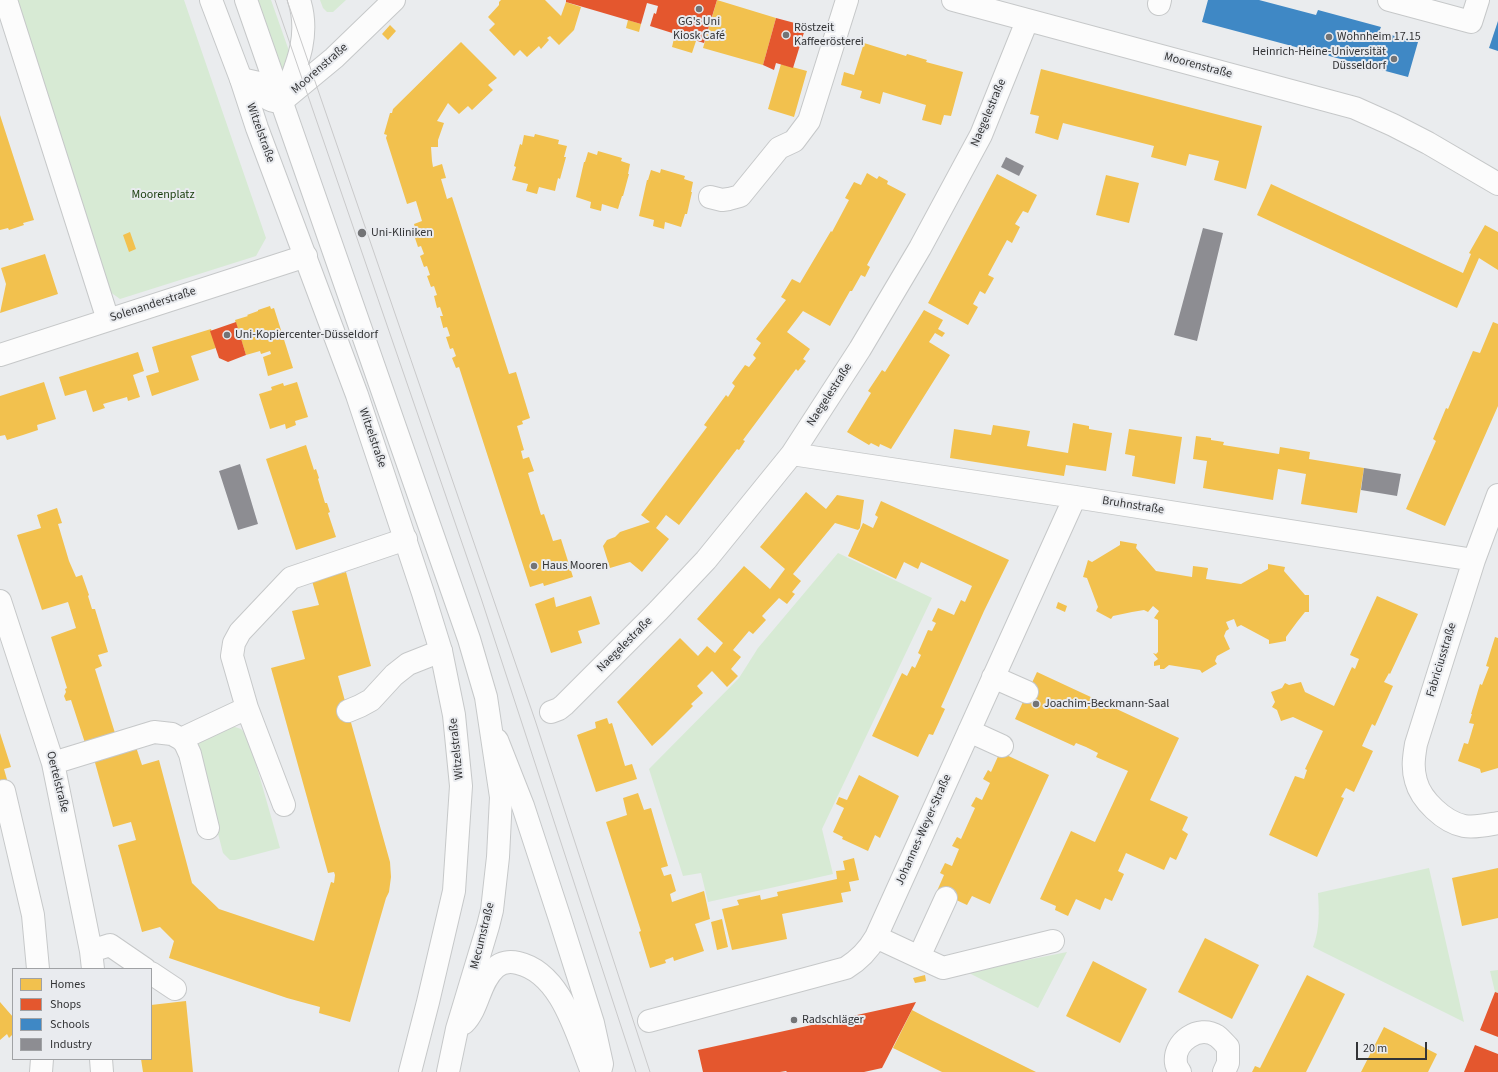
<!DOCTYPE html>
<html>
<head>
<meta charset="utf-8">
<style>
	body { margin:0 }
	#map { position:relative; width:1498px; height:1072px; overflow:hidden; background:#eaecee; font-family:"Source Sans 3",sans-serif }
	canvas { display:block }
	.legend { position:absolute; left:12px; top:968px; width:140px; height:92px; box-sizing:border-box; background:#e9ebef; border:1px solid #a0a2a5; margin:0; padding:5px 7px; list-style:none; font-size:12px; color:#333436 }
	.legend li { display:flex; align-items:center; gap:8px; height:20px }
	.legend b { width:20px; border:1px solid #a0a2a5 }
	.scale { position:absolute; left:1356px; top:1042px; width:71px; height:18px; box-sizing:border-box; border:2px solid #333436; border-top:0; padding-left:5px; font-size:12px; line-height:14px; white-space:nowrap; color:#333436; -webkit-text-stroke:3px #e9ebef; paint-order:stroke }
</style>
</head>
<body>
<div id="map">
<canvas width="1498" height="1072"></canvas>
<ul class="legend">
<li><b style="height:11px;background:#f2c14e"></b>Homes</li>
<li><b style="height:11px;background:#e4572e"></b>Shops</li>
<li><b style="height:11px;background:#3f88c5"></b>Schools</li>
<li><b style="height:11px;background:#8d8d92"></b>Industry</li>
</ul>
<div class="scale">20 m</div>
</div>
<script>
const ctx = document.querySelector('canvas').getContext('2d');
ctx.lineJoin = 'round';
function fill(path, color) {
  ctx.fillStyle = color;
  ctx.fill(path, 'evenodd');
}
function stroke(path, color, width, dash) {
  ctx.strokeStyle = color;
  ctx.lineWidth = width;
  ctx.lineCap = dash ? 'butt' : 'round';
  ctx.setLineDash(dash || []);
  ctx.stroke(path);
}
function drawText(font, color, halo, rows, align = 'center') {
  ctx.font = font + ' "Source Sans 3",sans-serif';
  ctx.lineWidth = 4;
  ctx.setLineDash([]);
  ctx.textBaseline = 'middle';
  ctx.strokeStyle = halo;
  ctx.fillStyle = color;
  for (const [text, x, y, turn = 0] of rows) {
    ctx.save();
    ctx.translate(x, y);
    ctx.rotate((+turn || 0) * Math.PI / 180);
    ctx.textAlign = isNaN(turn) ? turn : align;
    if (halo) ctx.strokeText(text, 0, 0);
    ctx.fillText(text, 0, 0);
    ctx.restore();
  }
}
fill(new Path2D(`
	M 17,0 L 184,0 L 266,238 L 256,256 L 120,299 L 106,289 Z
	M 254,0 L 271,0 L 294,65 L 281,73 Z
	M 320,0 L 346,0 L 333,12 L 327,12 L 323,8 Z
	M 838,553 L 932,598 L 822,829 L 833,874 L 708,902 L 701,873 L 683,876 L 649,769 L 739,678 L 758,648 Z
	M 232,726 L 241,729 L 248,736 L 280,848 L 235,860 L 230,860 L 223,853 L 197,752 L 201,737 Z
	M 1429,868 L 1464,1022 L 1313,947 C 1320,929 1319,911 1318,893 Z
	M 1067,952 L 1038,1008 L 967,972 Z
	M 1498,970 L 1498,993 L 1495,992 L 1490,971 Z`), '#d7ead4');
fill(new Path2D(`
	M 501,0 L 545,0 L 561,16 L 566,2 L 581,7 L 574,30 L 559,45 L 550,36 L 547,38 L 549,40 L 541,49 L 539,46 L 527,57 L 520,50 L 514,56 L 489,30 L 495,24 L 488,17 L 499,5 L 499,2 Z
	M 717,0 L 776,18 L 763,65 L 703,48 Z
	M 628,20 L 641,24 L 639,32 L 626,28 Z
	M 390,25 L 396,31 L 388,40 L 382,34 Z
	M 675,34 L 696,41 L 692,53 L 672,47 Z
	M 461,42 L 497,78 L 488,85 L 493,90 L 472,110 L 468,106 L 459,114 L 448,103 L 437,121 L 444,123 L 438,140 L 438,147 L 431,147 L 432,161 L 433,167 L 442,164 L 446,178 L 441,179 L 447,199 L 452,197 L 509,374 L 516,372 L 530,418 L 522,421 L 523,424 L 517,426 L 524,450 L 521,451 L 523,459 L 529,457 L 534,471 L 528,473 L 541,515 L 544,514 L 553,541 L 561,539 L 573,577 L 544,586 L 543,583 L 530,587 L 459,367 L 456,368 L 452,358 L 456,356 L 453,348 L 450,349 L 446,337 L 450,336 L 447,327 L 443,328 L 443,327 L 440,316 L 443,316 L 440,307 L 437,308 L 434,296 L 437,295 L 434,286 L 431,287 L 427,276 L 430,275 L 427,266 L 424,267 L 420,256 L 424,254 L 421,246 L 418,247 L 414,235 L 417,234 L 414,224 L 422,221 L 416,201 L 407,204 L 386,138 L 387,135 L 384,134 L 390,113 L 392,113 L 393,109 Z
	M 864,43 L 906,56 L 907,54 L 927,60 L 926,62 L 963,72 L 951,116 L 944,115 L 941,125 L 922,120 L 926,105 L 883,92 L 880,104 L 860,98 L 862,91 L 841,85 L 844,72 L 854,75 Z
	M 781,64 L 807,71 L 794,117 L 768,109 Z
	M 1041,69 L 1262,126 L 1246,189 L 1214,180 L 1219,161 L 1189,154 L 1186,166 L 1151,157 L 1154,146 L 1063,123 L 1058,140 L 1035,133 L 1039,116 L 1030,114 Z
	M 0,115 L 34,220 L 23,223 L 24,225 L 9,230 L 8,228 L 0,230 Z
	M 535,134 L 559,140 L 558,144 L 567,146 L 564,157 L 566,157 L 560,179 L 558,178 L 555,191 L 539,187 L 537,194 L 526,191 L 528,184 L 512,180 L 516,167 L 514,166 L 520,144 L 522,145 L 524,135 L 534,137 Z
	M 598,151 L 622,158 L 621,161 L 630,164 L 628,174 L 629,174 L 623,196 L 622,196 L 618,209 L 602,204 L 601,211 L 590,208 L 591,202 L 576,197 L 584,162 L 585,162 L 588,152 L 597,155 Z
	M 661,169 L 685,176 L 684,179 L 693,182 L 691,192 L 692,192 L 687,214 L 685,214 L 681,227 L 665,222 L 664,229 L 653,226 L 654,220 L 639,216 L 647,180 L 648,180 L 651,170 L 660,173 Z
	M 867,173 L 877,179 L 879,176 L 888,181 L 887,184 L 906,194 L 867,265 L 870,267 L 865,277 L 861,275 L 852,291 L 850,291 L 830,326 L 803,311 L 787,332 L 810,349 L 803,359 L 806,361 L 798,371 L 796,369 L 743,440 L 745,441 L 739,450 L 737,449 L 679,525 L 666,515 L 656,528 L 669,539 L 642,572 L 630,562 L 610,568 L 603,546 L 607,540 L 615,537 L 620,532 L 650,522 L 641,515 L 707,427 L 704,425 L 726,395 L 728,397 L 735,386 L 732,383 L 745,365 L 749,367 L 756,358 L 753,355 L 761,343 L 756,339 L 786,300 L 781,297 L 792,279 L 800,283 L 831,231 L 832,232 L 849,200 L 845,198 L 854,182 L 861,185 Z
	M 997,174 L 1037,195 L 1028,213 L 1023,211 L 1015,224 L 1020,227 L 1012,243 L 1007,240 L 988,275 L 994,278 L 985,294 L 980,291 L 973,304 L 978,307 L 968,325 L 928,303 Z
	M 1106,175 L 1139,183 L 1129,223 L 1096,215 Z
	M 1271,184 L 1463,273 L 1471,254 L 1469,253 L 1485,225 L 1498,232 L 1498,270 L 1479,258 L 1457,308 L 1257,215 Z
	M 130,232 L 136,249 L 129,252 L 123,235 Z
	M 45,254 L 58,294 L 0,313 L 6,284 L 1,268 Z
	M 270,306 L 271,309 L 274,308 L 293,368 L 268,376 L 263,357 L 271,354 L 270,351 L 261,354 L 260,351 L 246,355 L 235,320 L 248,316 L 247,315 L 258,311 L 258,310 Z
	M 924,310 L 943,320 L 938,329 L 945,333 L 942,337 L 935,333 L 929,342 L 950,355 L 891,449 L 880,444 L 879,447 L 871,443 L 869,445 L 847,432 L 871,393 L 868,391 L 882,370 L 885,372 Z
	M 1493,322 L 1498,324 L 1498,406 L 1445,526 L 1406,509 L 1436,441 L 1433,439 L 1446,408 L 1448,409 L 1473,351 L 1480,353 Z
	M 211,329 L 216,348 L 191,356 L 199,380 L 152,396 L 146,376 L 159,372 L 152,347 Z
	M 138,352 L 144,371 L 133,375 L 140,397 L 128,401 L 127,397 L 103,404 L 105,408 L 93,412 L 86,390 L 65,396 L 59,377 Z
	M 44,382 L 56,419 L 37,425 L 38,430 L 23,435 L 7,440 L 5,435 L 0,436 L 0,396 Z
	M 297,382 L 308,417 L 295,421 L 296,425 L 286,429 L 285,424 L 270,429 L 259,394 L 272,390 L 271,387 L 283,383 L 284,386 Z
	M 1073,423 L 1089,426 L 1089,429 L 1112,433 L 1106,471 L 1066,465 L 1064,476 L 950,458 L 954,429 L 991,435 L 993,425 L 1030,431 L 1027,446 L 1068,453 Z
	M 1129,429 L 1182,437 L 1175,484 L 1132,476 L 1135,456 L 1125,454 Z
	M 1196,436 L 1211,438 L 1211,440 L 1224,442 L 1223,445 L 1279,454 L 1280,447 L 1310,452 L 1309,459 L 1364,468 L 1357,513 L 1301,504 L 1306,474 L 1278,469 L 1273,500 L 1203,488 L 1207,461 L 1193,459 Z
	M 306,445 L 314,470 L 316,469 L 319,478 L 318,479 L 325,503 L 327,503 L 330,512 L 328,513 L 336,537 L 296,550 L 266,459 Z
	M 806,492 L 826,509 L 837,495 L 864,500 L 860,528 L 858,530 L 835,523 L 793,574 L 801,581 L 792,592 L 795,594 L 787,604 L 779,598 L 762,616 L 766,620 L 753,634 L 749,631 L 733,650 L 741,657 L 731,669 L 738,676 L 727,687 L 712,671 L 697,686 L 703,693 L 691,704 L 693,706 L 664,735 L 652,746 L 617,702 L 680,638 L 698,656 L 707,646 L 715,653 L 723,643 L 697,619 L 744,566 L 770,589 L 785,569 L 760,547 Z
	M 881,501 L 1009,560 L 984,611 L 941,707 L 945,709 L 933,735 L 929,734 L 918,757 L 872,736 L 902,673 L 907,676 L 912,666 L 915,668 L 921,655 L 918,653 L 928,630 L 932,631 L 936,623 L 932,621 L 938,608 L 954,615 L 961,600 L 965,602 L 972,586 L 921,562 L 918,569 L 904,562 L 896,579 L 848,556 L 863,523 L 873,528 L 878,517 L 875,515 Z
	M 57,508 L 62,523 L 58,524 L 69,561 L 76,577 L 82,575 L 89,595 L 88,596 L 92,609 L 95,609 L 108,652 L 98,655 L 102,666 L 95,669 L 115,733 L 85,743 L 71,700 L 66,701 L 64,696 L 66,692 L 65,689 L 67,688 L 51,637 L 76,628 L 68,602 L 42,610 L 17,535 L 41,528 L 37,515 Z
	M 1120,541 L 1137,544 L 1136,548 L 1156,571 L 1192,577 L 1193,566 L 1201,567 L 1208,568 L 1206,579 L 1241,584 L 1268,569 L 1268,564 L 1285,567 L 1284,571 L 1305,595 L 1309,595 L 1309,612 L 1305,612 L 1297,622 L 1286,637 L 1286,641 L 1269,644 L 1269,640 L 1241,625 L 1237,627 L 1234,619 L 1226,622 L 1229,629 L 1226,631 L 1224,636 L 1230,649 L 1217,656 L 1215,661 L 1217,664 L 1202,673 L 1200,670 L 1169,665 L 1164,669 L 1160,669 L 1160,665 L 1154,666 L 1154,662 L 1158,659 L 1153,653 L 1156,654 L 1158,652 L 1158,620 L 1154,618 L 1159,611 L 1153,606 L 1148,612 L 1144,610 L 1132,612 L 1113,616 L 1111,619 L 1096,611 L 1098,607 L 1087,578 L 1083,577 L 1088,560 L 1092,562 L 1120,545 Z
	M 346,572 L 371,666 L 338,676 L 390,862 L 391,877 L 389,892 L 386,898 L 350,1022 L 319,1013 L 320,1007 L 287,998 L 169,958 L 174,941 L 160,927 L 142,932 L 118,845 L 136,840 L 131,822 L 113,827 L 94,759 L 136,747 L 142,765 L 159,760 L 192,883 L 219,909 L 314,941 L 331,882 L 334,883 L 335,875 L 334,872 L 328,873 L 271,668 L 305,659 L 292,611 L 319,605 L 312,581 Z
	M 591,596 L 600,624 L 578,631 L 582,643 L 551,653 L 535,604 L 554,597 L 556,607 Z
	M 1377,596 L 1418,614 L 1390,674 L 1389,673 L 1384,682 L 1393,686 L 1375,726 L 1372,724 L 1362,746 L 1373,751 L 1354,792 L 1346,788 L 1341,797 L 1344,798 L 1317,857 L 1269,835 L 1295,776 L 1304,779 L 1307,770 L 1305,769 L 1323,731 L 1293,717 L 1281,721 L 1277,710 L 1272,707 L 1275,702 L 1271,692 L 1282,688 L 1285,683 L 1289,685 L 1301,682 L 1305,692 L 1334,706 L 1352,667 L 1355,669 L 1359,659 L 1350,655 Z
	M 1058,602 L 1067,606 L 1065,612 L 1056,608 Z
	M 1495,637 L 1498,638 L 1498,768 L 1481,773 L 1480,769 L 1458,761 L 1464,743 L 1468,744 L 1474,724 L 1469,723 L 1472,714 L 1471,714 L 1480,684 L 1482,685 L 1489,667 L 1486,666 Z
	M 1037,672 L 1179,738 L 1150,800 L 1188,817 L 1182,830 L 1188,834 L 1176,860 L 1170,857 L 1164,870 L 1126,853 L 1118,871 L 1124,874 L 1112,901 L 1105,898 L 1100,910 L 1076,899 L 1068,916 L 1055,910 L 1056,906 L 1040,899 L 1071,831 L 1095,842 L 1128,771 L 1096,757 L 1098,753 L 1086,747 L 1076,743 L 1074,746 L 1015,719 Z
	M 607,718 L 609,724 L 612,723 L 625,766 L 632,764 L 637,779 L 596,792 L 577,735 L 596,728 L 595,722 Z
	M 0,733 L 11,767 L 4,769 L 8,783 L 0,786 Z
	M 1000,752 L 1049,775 L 990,904 L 972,896 L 967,905 L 937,891 L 944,875 L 940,873 L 945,863 L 952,866 L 959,849 L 952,846 L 957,837 L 961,839 L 975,808 L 971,806 L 976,797 L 982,800 L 990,783 L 983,779 L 988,770 L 991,772 Z
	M 859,775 L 899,796 L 880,838 L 875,835 L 868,851 L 842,839 L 843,837 L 833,832 L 844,808 L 836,804 L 839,797 L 847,800 Z
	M 638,793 L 644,810 L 651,808 L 656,825 L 668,866 L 661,868 L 664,876 L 671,874 L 676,891 L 670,894 L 672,902 L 704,891 L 710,919 L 695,924 L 704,951 L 674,961 L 673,957 L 665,960 L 666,963 L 650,968 L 639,932 L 641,931 L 606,822 L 627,815 L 623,798 Z
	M 854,858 L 859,880 L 849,882 L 851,891 L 841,893 L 843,902 L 782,914 L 787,939 L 732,950 L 722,909 L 739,905 L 737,900 L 760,895 L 761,900 L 778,896 L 777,892 L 837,879 L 836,871 L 845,870 L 843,861 Z
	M 1498,868 L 1498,918 L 1462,926 L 1452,878 Z
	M 722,919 L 728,947 L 717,950 L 711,922 Z
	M 1205,938 L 1259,965 L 1232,1019 L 1178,992 Z
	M 1093,961 L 1147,989 L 1120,1043 L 1066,1016 Z
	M 925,975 L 926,981 L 915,983 L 913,978 Z
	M 1307,975 L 1345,994 L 1306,1072 L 1252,1072 L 1255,1066 L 1260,1068 Z
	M 186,1001 L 193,1072 L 143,1072 L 141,1059 L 151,1059 L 151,1005 Z
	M 0,1002 L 13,1017 L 13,1034 L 9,1038 L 7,1034 L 0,1040 Z
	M 912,1010 L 931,1020 L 1036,1072 L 942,1072 L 893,1048 Z
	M 1384,1027 L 1437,1054 L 1428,1072 L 1361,1072 Z`), '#f2c14e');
fill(new Path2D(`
	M 566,0 L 717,0 L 704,43 L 650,26 L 654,13 L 656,14 L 658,6 L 647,3 L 641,24 L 566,2 Z
	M 776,18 L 806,26 L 793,68 L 776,63 L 774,70 L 763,65 Z
	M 236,322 L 246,355 L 228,362 L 219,358 L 210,331 Z
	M 1495,992 L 1498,993 L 1498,1037 L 1480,1030 Z
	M 916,1002 L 882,1068 L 864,1072 L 787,1072 L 786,1071 L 780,1072 L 703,1072 L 698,1050 Z
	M 1475,1045 L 1498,1054 L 1498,1072 L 1464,1072 Z`), '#e4572e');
fill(new Path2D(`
	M 1208,0 L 1259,0 L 1316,15 L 1318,10 L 1381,27 L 1379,32 L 1418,42 L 1408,77 L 1202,22 Z
	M 1498,21 L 1498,51 L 1489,48 Z`), '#3f88c5');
fill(new Path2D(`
	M 1006,157 L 1024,166 L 1019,176 L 1001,167 Z
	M 1203,228 L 1223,233 L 1197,341 L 1174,335 Z
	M 240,464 L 258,524 L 238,530 L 219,471 Z
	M 1364,468 L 1401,474 L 1397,496 L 1361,490 Z`), '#8d8d92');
const minor = new Path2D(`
	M 6,0 L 108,320
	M 953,0 L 1355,108 L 1393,125 L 1428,143 L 1498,184
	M 1389,0 L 1471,22 L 1478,0
	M 1159,4 L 1160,0
	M 241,79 L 259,83 C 261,95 269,103 282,101 L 334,58 L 394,0
	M 283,100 C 296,67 311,36 299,0
	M 710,197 L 722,200 L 729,199 L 740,196 L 779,148 L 794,141 L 809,121 L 847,0
	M 0,355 L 306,256
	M 792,454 L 1075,497 L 1474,560
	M 1498,495 L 1474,560 L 1416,744 C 1414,756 1412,768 1416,781 C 1421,800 1444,822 1464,826 C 1475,828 1487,825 1498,823
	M 0,601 L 53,763 L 85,921 L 91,951 L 93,969
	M 993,677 L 1027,692
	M 348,711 L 360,706 L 371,700 L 394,675 L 408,664 L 441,651
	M 551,712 L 559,709 L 564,705 L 658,611 L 706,560 L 792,454 L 860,349 L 920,248 L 981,135 L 1027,21
	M 969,731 L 1002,746
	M 181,739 L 185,743 L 190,754 L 208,828
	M 497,740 L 523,806 L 560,919 L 593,1023 L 602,1064 L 600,1072
	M 53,763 L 154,732 L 172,734 L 181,739 L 247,708
	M 4,791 L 33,915 L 38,969
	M 284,805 L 247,708 L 232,656 L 234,643 L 240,632 L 291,578 L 406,539
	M 876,937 L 919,957 L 946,898
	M 91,951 L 110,945 L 145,969
	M 919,957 L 943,968 L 1053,941
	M 151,973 L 175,989
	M 649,1021 L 846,968 C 859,960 868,951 876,937 L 1075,497
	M 464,1023 C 479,1008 479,982 495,968 C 501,962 510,961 518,963 C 562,973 577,1036 592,1072
	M 101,1059 L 102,1072
	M 41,1072 L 42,1059
	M 1180,1072 C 1178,1069 1176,1066 1176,1063 C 1173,1042 1199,1024 1217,1036 C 1221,1039 1225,1044 1228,1047 L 1228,1063 L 1224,1072`);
const major = new Path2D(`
	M 211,0 L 241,79 L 257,128 L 357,395 L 423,593 L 441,651 L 454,715 L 461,786 L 454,891 L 428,1002 L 410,1072
	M 246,0 L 469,639 L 486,697 L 501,797 L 498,857 L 492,910 L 488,926 L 457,1029 L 448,1072`);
stroke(minor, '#c6c8c9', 24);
stroke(major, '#c6c8c9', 24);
stroke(minor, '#fcfcfc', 22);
stroke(major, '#fcfcfc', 22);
stroke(new Path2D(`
	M 275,0 L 481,598 L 636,1072
	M 287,0 L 535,720 L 650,1072`), '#c9c9ca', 1);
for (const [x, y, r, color] of [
	[699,9,4,"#737476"],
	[786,35,4,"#737476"],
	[1329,37,4,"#737476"],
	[1394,59,4,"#737476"],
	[362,233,5,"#737476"],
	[227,335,4,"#737476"],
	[534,566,4,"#737476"],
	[1036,704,4,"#737476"],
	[794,1020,4,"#737476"]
]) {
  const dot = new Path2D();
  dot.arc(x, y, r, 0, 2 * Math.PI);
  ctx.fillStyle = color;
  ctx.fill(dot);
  stroke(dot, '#e9ebef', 1.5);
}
drawText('12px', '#333436', '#e9ebef', [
	["GG's Uni",699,22,"center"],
	["Kiosk Café",699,36,"center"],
	["Röstzeit",794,28],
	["Kaffeerösterei",794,42],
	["Wohnheim 17.15",1337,37],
	["Heinrich-Heine-Universität",1386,52,"right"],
	["Düsseldorf",1386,66,"right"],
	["Uni-Kliniken",371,233],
	["Uni-Kopiercenter-Düsseldorf",235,335],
	["Haus Mooren",542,566],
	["Joachim-Beckmann-Saal",1044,704],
	["Radschläger",802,1020]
], 'left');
drawText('12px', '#333436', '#e9ebef', [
	["Moorenstraße",1198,66,15],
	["Moorenstraße",320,69,-41],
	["Naegelestraße",989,113,-67],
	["Witzelstraße",260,133,70],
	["Solenanderstraße",153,305,-18],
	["Naegelestraße",830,395,-57],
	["Witzelstraße",372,438,71],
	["Bruhnstraße",1133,506,9],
	["Naegelestraße",625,645,-45],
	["Fabriciusstraße",1442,660,-73],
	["Witzelstraße",457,749,-96],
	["Oertelstraße",57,782,76],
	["Johannes-Weyer-Straße",924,830,-66],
	["Mecumstraße",483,936,-76]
]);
drawText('12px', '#173c0b', '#e9ebef', [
	["Moorenplatz",163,195]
]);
</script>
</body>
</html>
